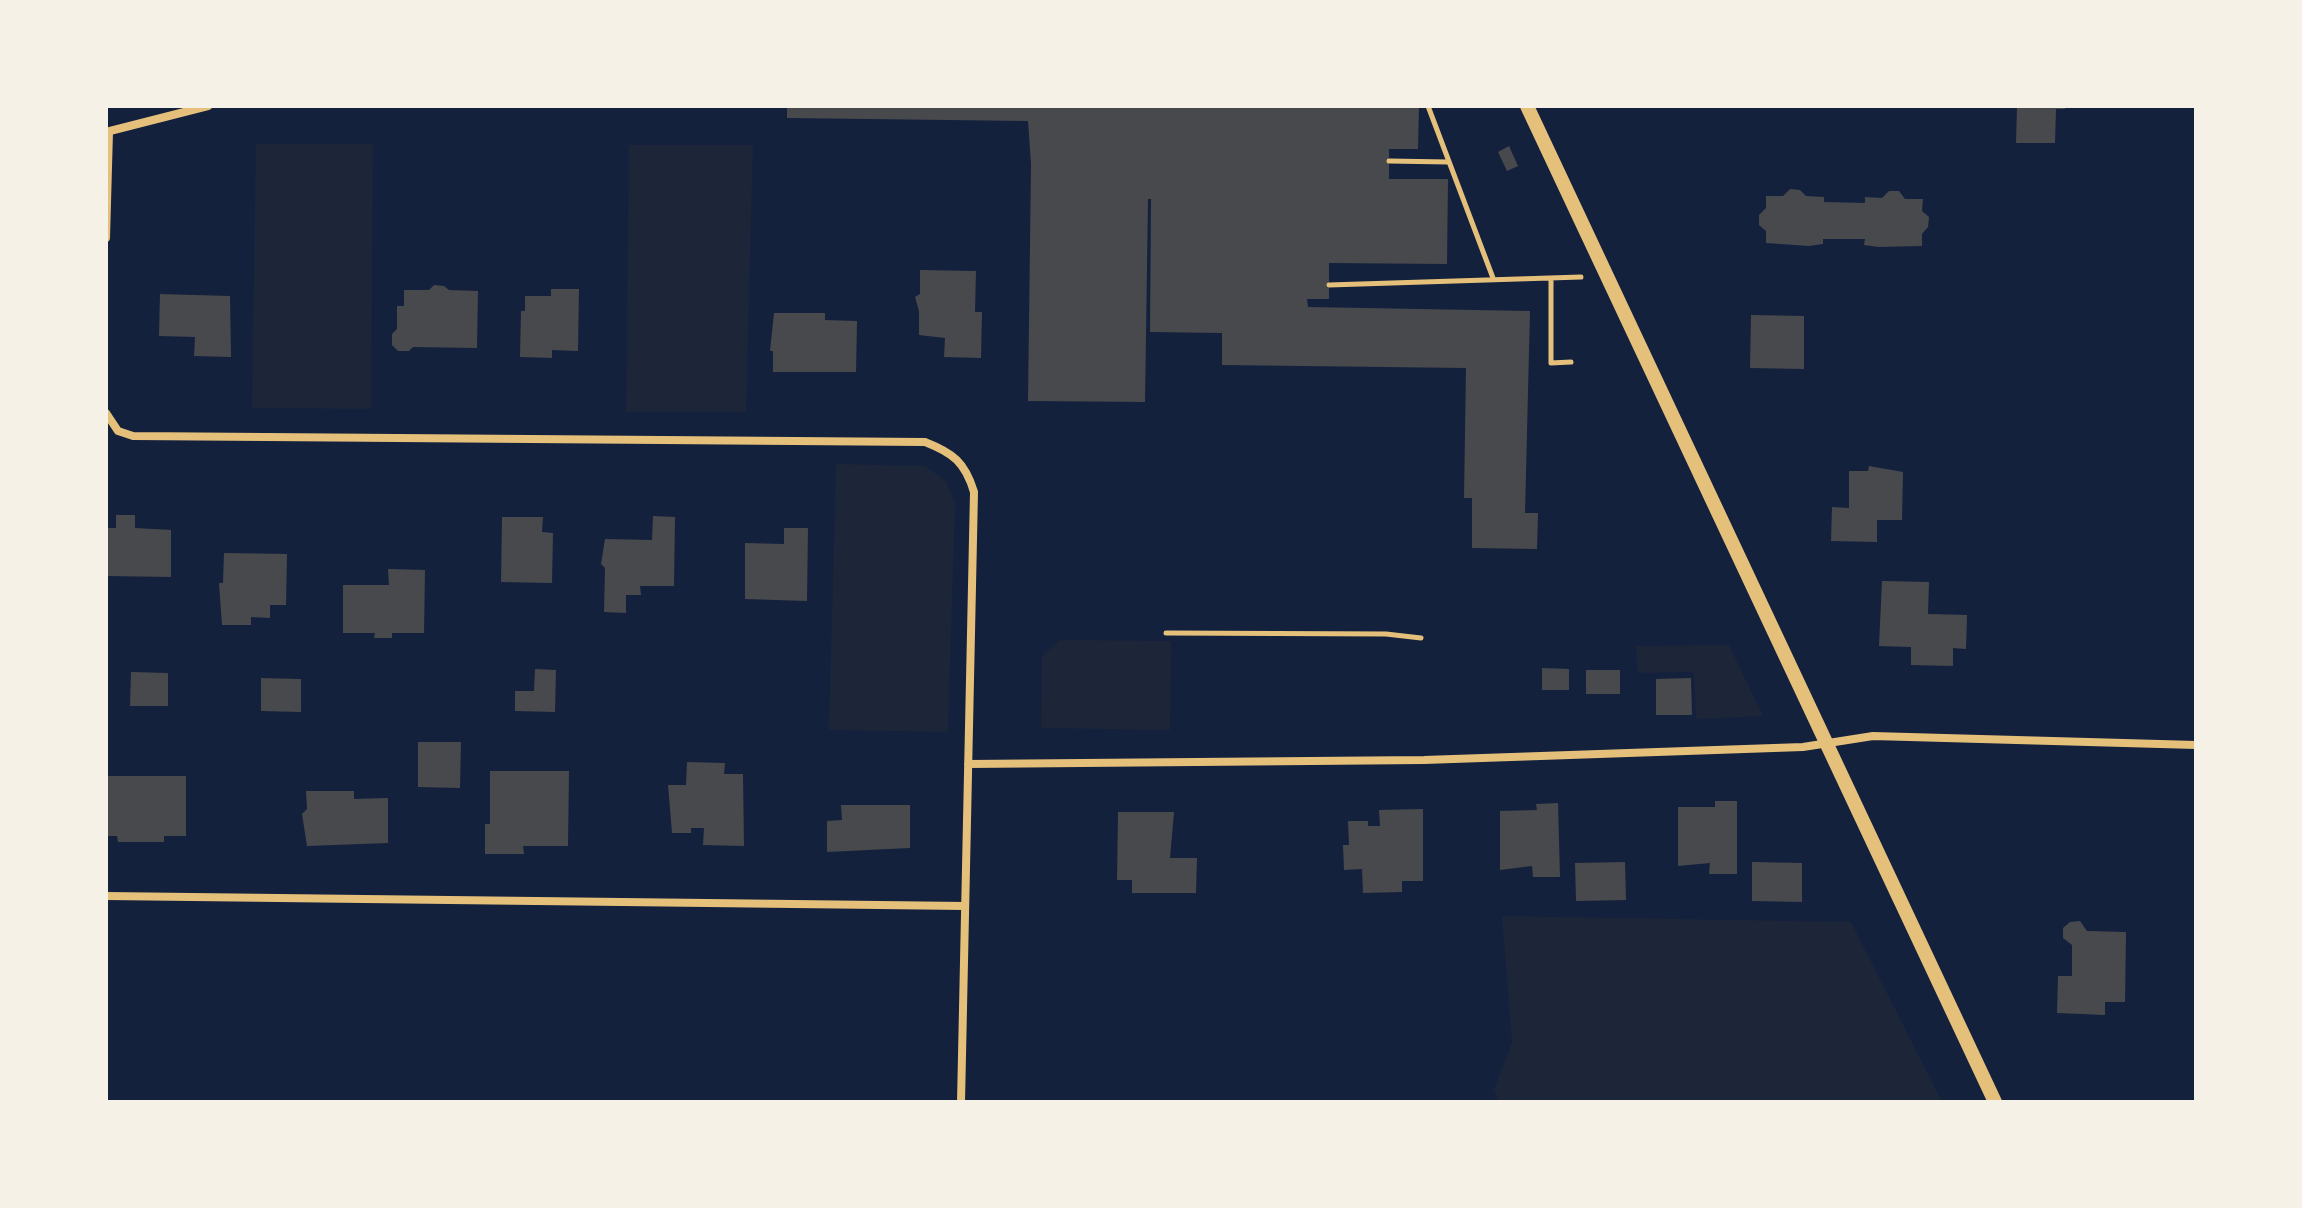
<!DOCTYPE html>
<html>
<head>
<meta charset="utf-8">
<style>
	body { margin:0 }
	#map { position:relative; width:2302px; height:1208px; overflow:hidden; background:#14213d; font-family:Signika,sans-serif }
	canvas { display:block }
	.frame { position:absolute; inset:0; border:108px solid #f6f1e7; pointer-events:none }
</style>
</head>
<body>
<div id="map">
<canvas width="2302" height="1208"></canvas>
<div class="frame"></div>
</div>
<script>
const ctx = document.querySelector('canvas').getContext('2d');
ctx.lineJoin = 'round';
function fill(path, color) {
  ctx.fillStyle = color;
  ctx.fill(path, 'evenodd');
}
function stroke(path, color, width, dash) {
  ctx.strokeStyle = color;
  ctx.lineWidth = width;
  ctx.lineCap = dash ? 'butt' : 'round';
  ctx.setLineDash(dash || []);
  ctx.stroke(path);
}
fill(new Path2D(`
	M 256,144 L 373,144 L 371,409 L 252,408 Z
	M 629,145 L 753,145 L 746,412 L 626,412 Z
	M 836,464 L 925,466 L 946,481 L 955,504 L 948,732 L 829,730 Z
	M 1060,640 L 1171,641 L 1170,730 L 1041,728 L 1042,656 Z
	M 1729,645 L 1763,716 L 1696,719 L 1694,672 L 1638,673 L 1636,646 Z
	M 1502,916 L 1851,922 L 1942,1102 L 1499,1102 L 1494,1090 L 1512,1042 Z`), '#1d2539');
fill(new Path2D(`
	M 787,106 L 1419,106 L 1418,149 L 1389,149 L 1389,179 L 1448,179 L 1447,264 L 1329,263 L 1329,299 L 1307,299 L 1308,307 L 1530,311 L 1525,513 L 1538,513 L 1537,549 L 1472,548 L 1472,498 L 1464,498 L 1466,368 L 1222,365 L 1222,333 L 1150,332 L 1151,199 L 1148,199 L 1145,402 L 1028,401 L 1031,164 L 1028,121 L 787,118 Z
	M 2017,106 L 2065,106 L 2065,109 L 2056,109 L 2055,143 L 2016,143 Z
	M 1509,146 L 1518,166 L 1507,171 L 1498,152 Z
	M 1790,189 L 1800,190 L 1806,196 L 1824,197 L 1824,202 L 1865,203 L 1865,197 L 1882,198 L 1889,191 L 1899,191 L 1905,199 L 1923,199 L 1922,211 L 1929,217 L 1928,227 L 1922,234 L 1922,246 L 1879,247 L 1864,245 L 1865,239 L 1823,239 L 1823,244 L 1809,246 L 1766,243 L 1766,231 L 1759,225 L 1759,215 L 1766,208 L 1766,196 L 1783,196 Z
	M 920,270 L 976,271 L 975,312 L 982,312 L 981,358 L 944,357 L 945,338 L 919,335 L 919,311 L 915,297 L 920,294 Z
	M 434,285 L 444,286 L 449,290 L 478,291 L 477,348 L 413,347 L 409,351 L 398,351 L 392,345 L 392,334 L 397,329 L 397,306 L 404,306 L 404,290 L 429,290 Z
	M 551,289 L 579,289 L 578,351 L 552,350 L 552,358 L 520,357 L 521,311 L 525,311 L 525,296 L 551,296 Z
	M 160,294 L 230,296 L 231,357 L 194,356 L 195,337 L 159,336 Z
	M 774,313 L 825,313 L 825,320 L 857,321 L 856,372 L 773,372 L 773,351 L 770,351 Z
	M 1751,315 L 1804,316 L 1804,369 L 1750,368 Z
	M 1869,466 L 1903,472 L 1902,520 L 1877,520 L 1877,542 L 1831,541 L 1832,507 L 1849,508 L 1849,471 L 1868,471 Z
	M 116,515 L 135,515 L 135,528 L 171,530 L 171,577 L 106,576 L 106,528 L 116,528 Z
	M 653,516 L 675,517 L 674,586 L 640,586 L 641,595 L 626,595 L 626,613 L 604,612 L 605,568 L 601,564 L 605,539 L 652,540 Z
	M 502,517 L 543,517 L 542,532 L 553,533 L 552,583 L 501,582 Z
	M 784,528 L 808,528 L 807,601 L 745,599 L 745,543 L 784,544 Z
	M 224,553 L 287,554 L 286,605 L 270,605 L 270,618 L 251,617 L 251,625 L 222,625 L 219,583 L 223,583 Z
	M 388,569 L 425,570 L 424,633 L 392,633 L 392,638 L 374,638 L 375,633 L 343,633 L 343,585 L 389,585 Z
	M 1882,581 L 1929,582 L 1928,614 L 1967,615 L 1966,649 L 1953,648 L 1953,666 L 1911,665 L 1911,647 L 1879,646 Z
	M 1542,668 L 1569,669 L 1569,690 L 1542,690 Z
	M 535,669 L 556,670 L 555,712 L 515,711 L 515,691 L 534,691 Z
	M 1586,670 L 1620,670 L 1620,694 L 1586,694 Z
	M 131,672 L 168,673 L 168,706 L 130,706 Z
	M 261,678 L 301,679 L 301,712 L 261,711 Z
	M 1691,678 L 1692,715 L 1656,715 L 1656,679 Z
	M 418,742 L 461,742 L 460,788 L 418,787 Z
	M 687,762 L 725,763 L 724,774 L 743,774 L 744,846 L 703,845 L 704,828 L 691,828 L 691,833 L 672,833 L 668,785 L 686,785 Z
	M 490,771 L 569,771 L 568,846 L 523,846 L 524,854 L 485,854 L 485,824 L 490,824 Z
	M 106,776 L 186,776 L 186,836 L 164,836 L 164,842 L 118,842 L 117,836 L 106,836 Z
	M 306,791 L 354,791 L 354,799 L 388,798 L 388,843 L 307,846 L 302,814 L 307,809 Z
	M 1715,801 L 1737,801 L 1737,874 L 1709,874 L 1710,863 L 1678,866 L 1678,807 L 1715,807 Z
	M 1558,803 L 1560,877 L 1533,877 L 1532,866 L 1500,870 L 1500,811 L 1537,810 L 1536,804 Z
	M 841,805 L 910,805 L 910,848 L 827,852 L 827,821 L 842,820 Z
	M 1423,809 L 1423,881 L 1402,881 L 1402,892 L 1363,893 L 1362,869 L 1344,870 L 1343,845 L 1349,845 L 1348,821 L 1368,821 L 1368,826 L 1380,826 L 1379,810 Z
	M 1118,812 L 1174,812 L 1170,858 L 1197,858 L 1196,893 L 1132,893 L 1132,880 L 1117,880 Z
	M 1625,862 L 1626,900 L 1576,901 L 1575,863 Z
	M 1752,862 L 1802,863 L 1802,902 L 1752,901 Z
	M 2080,921 L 2087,931 L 2126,932 L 2125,1002 L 2105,1002 L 2105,1015 L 2057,1013 L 2058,976 L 2072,976 L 2072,945 L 2063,938 L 2063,928 L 2070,922 Z`), '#48494c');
stroke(new Path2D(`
	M 1428,106 L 1493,278
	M 1389,161 L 1448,162
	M 1551,278 L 1551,363 L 1571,362
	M 1329,285 L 1581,277
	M 1166,633 L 1386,634 L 1421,638`), '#e5c07b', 5);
stroke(new Path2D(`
	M 106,132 L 208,106
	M 106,238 L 109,132
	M 106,413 L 118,431 L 133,436 L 925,442 C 953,453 965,462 974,492 L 961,1102
	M 968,764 L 1424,760 L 1803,747 L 1873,736 L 2196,745
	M 106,896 L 965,906`), '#e5c07b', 8);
stroke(new Path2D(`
	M 1527,106 L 1995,1102`), '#e5c07b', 14);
</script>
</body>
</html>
